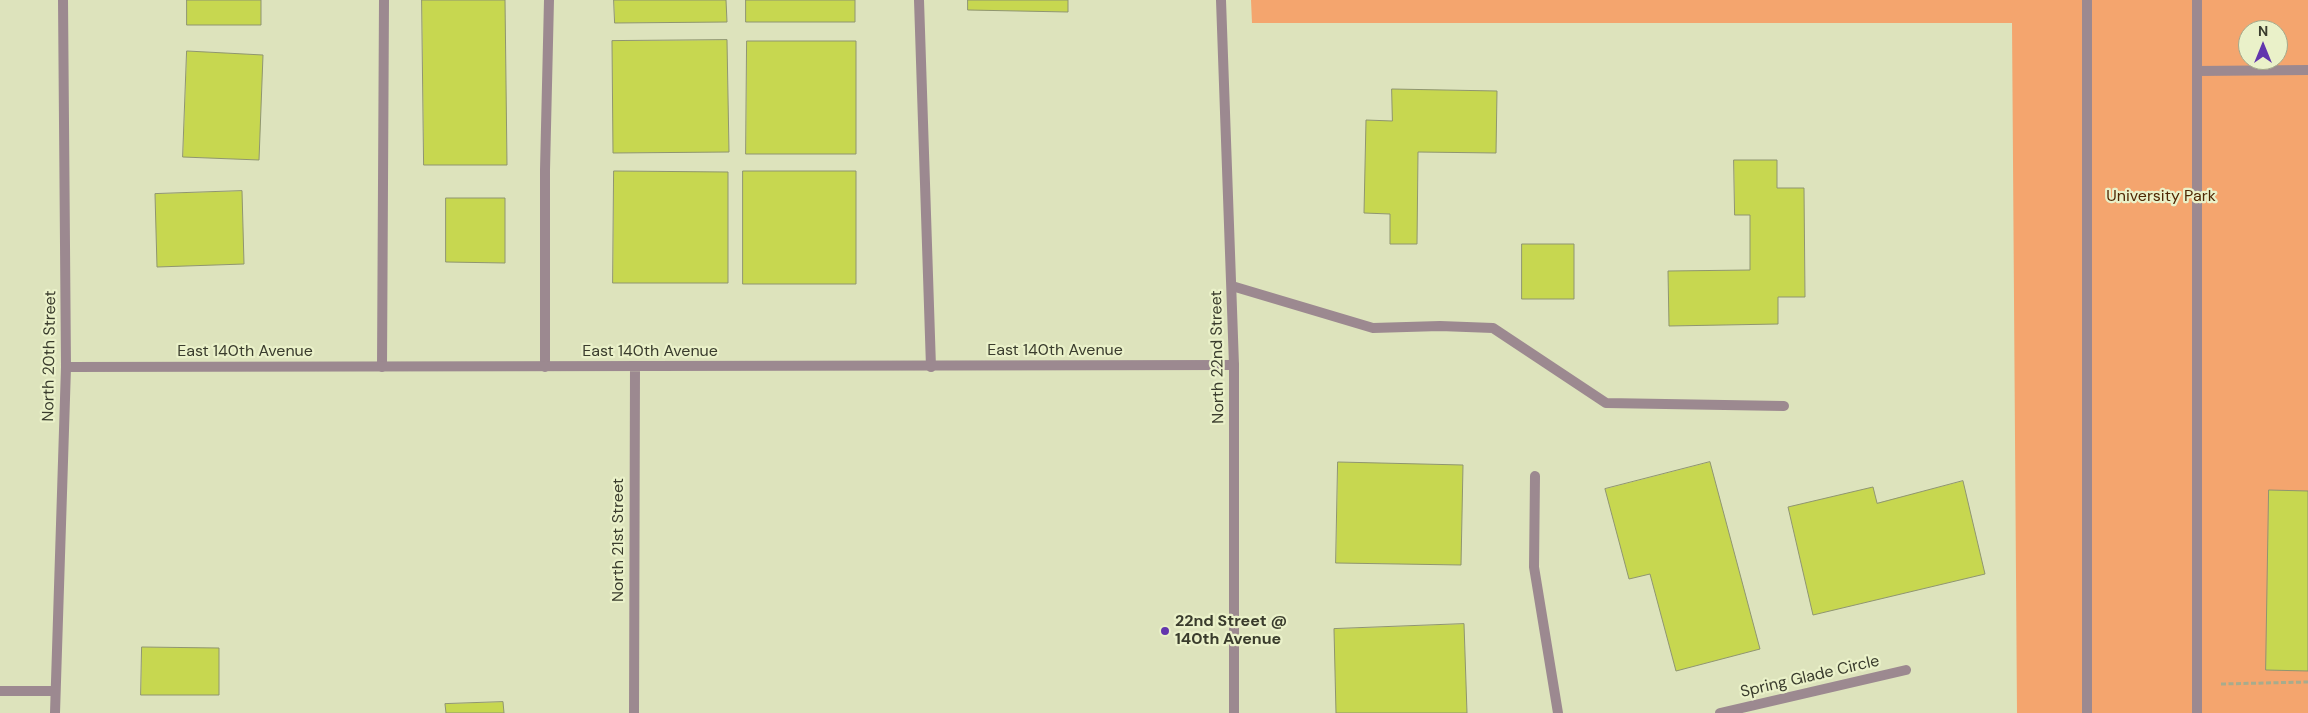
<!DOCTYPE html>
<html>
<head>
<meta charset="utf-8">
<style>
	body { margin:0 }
	#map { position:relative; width:2308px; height:713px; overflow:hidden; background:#dde3bc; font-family:"DM Sans",sans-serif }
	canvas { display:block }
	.north { position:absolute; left:2238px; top:20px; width:50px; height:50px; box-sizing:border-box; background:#eaf1c9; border:1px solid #a4a98b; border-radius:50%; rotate:0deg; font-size:14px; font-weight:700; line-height:20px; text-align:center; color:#3a3c2d }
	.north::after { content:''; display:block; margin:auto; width:18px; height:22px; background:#6236ad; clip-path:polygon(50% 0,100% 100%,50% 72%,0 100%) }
</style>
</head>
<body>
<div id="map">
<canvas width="2308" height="713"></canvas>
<div class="north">N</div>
</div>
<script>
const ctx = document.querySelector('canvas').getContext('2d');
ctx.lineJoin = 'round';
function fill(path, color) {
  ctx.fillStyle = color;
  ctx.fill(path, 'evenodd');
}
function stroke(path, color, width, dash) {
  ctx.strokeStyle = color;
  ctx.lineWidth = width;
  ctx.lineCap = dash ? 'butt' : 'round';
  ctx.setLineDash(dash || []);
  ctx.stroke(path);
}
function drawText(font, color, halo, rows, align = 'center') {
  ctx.font = font + ' "DM Sans",sans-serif';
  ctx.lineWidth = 4.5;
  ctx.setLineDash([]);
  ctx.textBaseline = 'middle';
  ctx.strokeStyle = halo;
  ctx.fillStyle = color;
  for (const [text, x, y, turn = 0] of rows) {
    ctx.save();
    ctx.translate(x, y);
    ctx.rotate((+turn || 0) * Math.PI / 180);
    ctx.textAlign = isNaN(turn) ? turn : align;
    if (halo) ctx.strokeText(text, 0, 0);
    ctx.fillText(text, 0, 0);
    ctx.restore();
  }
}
fill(new Path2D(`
	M 1251,0 L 2308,0 L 2308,713 L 2017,713 L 2012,23 L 1252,23 ZM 2248,30 L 2278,30 L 2278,60 L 2248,60 Z`), '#f4a56e');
const building = new Path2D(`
	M 187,0 L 261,0 L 261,25 L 187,25 Z
	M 422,0 L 505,0 L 507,165 L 424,165 Z
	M 614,0 L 726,0 L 727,22 L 615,23 Z
	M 746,0 L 855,0 L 855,22 L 746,22 Z
	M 968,0 L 1068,0 L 1068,12 L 968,10 Z
	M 727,40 L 729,152 L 613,153 L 612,41 Z
	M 747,41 L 856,41 L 856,154 L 746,154 Z
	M 187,51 L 263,55 L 259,160 L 183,157 Z
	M 1392,89 L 1497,91 L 1496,153 L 1418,152 L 1417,244 L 1390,244 L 1390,214 L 1364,213 L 1366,120 L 1392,121 Z
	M 1734,160 L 1777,160 L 1777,188 L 1804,188 L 1805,297 L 1778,297 L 1778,324 L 1669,326 L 1668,271 L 1750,270 L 1750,215 L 1735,215 Z
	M 614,171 L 728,172 L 728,283 L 613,283 Z
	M 743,171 L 856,171 L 856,284 L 743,284 Z
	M 242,191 L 244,264 L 157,267 L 155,194 Z
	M 446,198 L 505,198 L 505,263 L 446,262 Z
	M 1522,244 L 1574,244 L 1574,299 L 1522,299 Z
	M 1338,462 L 1463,465 L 1461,565 L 1336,563 Z
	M 1710,462 L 1760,649 L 1676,671 L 1650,574 L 1629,579 L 1605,489 Z
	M 1963,481 L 1985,574 L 1813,615 L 1788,507 L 1873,487 L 1877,503 Z
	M 2269,490 L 2308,491 L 2308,671 L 2266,670 Z
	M 1464,624 L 1467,713 L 1336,713 L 1334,629 Z
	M 142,647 L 219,648 L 219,695 L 141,695 Z
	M 503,702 L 504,713 L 446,713 L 445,704 Z`);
fill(building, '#c7d750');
stroke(building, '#8f9570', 1);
stroke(new Path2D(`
	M 2221,684 L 2308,682`), '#a7ac8d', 3, [5, 2.5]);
stroke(new Path2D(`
	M 919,0 L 931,367
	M 2087,0 L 2087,713
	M 2197,0 L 2197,713
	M 2197,71 L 2308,70
	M 382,367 L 384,0
	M 545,367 L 545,170 L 549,0
	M 1535,476 L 1534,567 L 1558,713`), '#9c8990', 10);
stroke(new Path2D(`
	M 1232,286 L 1373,328 L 1440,326 L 1493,328 L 1606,403 L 1784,406
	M 66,367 L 1234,365
	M 0,691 L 55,691
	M 55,713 L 66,367 L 63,0
	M 634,713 L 635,367
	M 1720,713 L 1906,670`), '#9c8990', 10);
stroke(new Path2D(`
	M 1221,0 L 1234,365 L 1234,713`), '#9c8990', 10);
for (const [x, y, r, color] of [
	[1165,631,5,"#6236ad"]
]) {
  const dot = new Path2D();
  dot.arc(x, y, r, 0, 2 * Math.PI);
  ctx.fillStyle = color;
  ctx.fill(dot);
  stroke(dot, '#eaf1c9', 2);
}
drawText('16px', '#4e2603', '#eaf1c9', [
	["University Park",2161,197]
]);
drawText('16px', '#3a3c2d', '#eaf1c9', [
	["East 140th Avenue",1055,351],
	["East 140th Avenue",245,352],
	["East 140th Avenue",650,352],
	["North 20th Street",50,356,-89],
	["North 22nd Street",1218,357,-91],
	["North 21st Street",619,540,-90],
	["Spring Glade Circle",1810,677,-13]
]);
drawText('bold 16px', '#3a3c2d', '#eaf1c9', [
	["22nd Street @",1175,622],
	["140th Avenue",1175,640]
], 'left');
</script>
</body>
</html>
